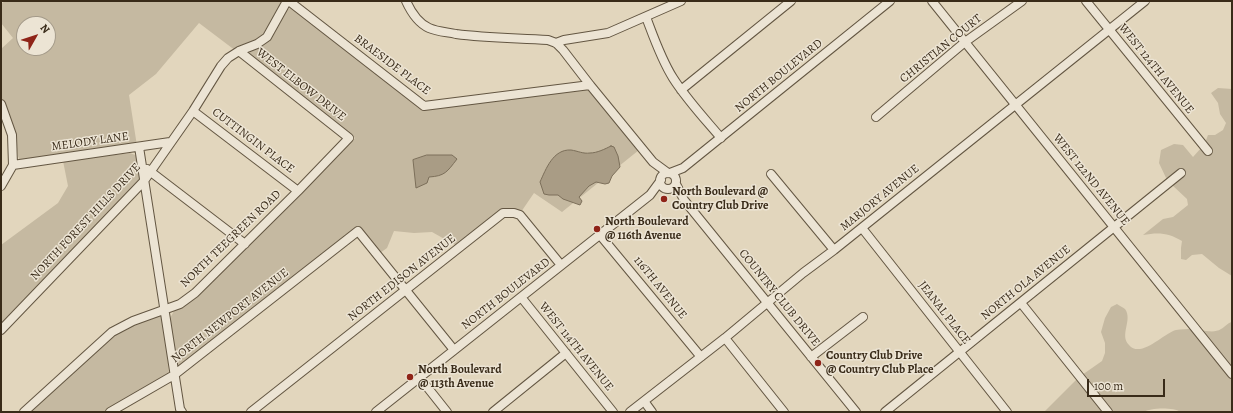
<!DOCTYPE html>
<html>
<head>
<meta charset="utf-8">
<style>
	body { margin:0 }
	#map { position:relative; width:1233px; height:413px; overflow:hidden; background:#e2d6bd; font-family:Alegreya,serif }
	canvas { display:block }
	.frame { position:absolute; inset:0; border:2px solid #392b19; pointer-events:none }
	.north { position:absolute; left:16px; top:16px; width:40px; height:40px; box-sizing:border-box; background:#ece4d4; border:1px solid #a49a89; border-radius:50%; rotate:51deg; font-size:11px; font-weight:700; line-height:16px; text-align:center; color:#392b19 }
	.north::after { content:''; display:block; margin:auto; width:14px; height:18px; background:#8f2418; clip-path:polygon(50% 0,100% 100%,50% 72%,0 100%) }
	.scale { position:absolute; left:1087px; top:379px; width:78px; height:18px; box-sizing:border-box; border:2px solid #392b19; border-top:0; padding-left:5px; font-size:12px; line-height:14px; white-space:nowrap; color:#392b19; -webkit-text-stroke:3px #ece4d4; paint-order:stroke }
</style>
</head>
<body>
<div id="map">
<canvas width="1233" height="413"></canvas>
<div class="frame"></div>
<div class="north">N</div>
<div class="scale">100 m</div>
</div>
<script>
const ctx = document.querySelector('canvas').getContext('2d');
ctx.lineJoin = 'round';
function fill(path, color) {
  ctx.fillStyle = color;
  ctx.fill(path, 'evenodd');
}
function stroke(path, color, width, dash) {
  ctx.strokeStyle = color;
  ctx.lineWidth = width;
  ctx.lineCap = dash ? 'butt' : 'round';
  ctx.setLineDash(dash || []);
  ctx.stroke(path);
}
function drawText(font, color, halo, rows, align = 'center') {
  ctx.font = font + ' Alegreya,serif';
  ctx.lineWidth = 3;
  ctx.setLineDash([]);
  ctx.textBaseline = 'middle';
  ctx.strokeStyle = halo;
  ctx.fillStyle = color;
  for (const [text, x, y, turn = 0] of rows) {
    ctx.save();
    ctx.translate(x, y);
    ctx.rotate((+turn || 0) * Math.PI / 180);
    ctx.textAlign = isNaN(turn) ? turn : align;
    if (halo) ctx.strokeText(text, 0, 0);
    ctx.fillText(text, 0, 0);
    ctx.restore();
  }
}
fill(new Path2D(`
	M 5,1 L 284,1 L 265,36 L 236,51 L 199,23 L 156,74 L 129,95 L 137,146 L 24,162 L 19,159 L 18,156 L 16,143 L 1,101 L 1,49 L 13,38 L 1,23 L 1,4 ZM 24,24 L 48,24 L 48,48 L 24,48 Z
	M 290,8 L 293,8 L 418,104 L 587,87 L 639,150 L 562,212 L 534,193 L 521,212 L 511,209 L 457,246 L 432,232 L 414,233 L 394,231 L 387,248 L 380,253 L 356,230 L 352,231 L 182,365 L 179,367 L 176,366 L 169,320 L 174,311 L 204,287 L 355,138 L 250,56 L 249,54 L 251,50 L 287,10 Z
	M 1218,88 L 1232,89 L 1232,276 L 1219,268 L 1202,254 L 1192,255 L 1186,260 L 1181,259 L 1181,248 L 1182,241 C 1169,233 1159,232 1143,235 L 1163,219 L 1173,217 L 1188,205 L 1187,199 L 1171,184 L 1185,173 L 1181,169 L 1167,180 L 1159,163 L 1161,150 L 1174,144 L 1183,145 L 1193,157 L 1201,148 L 1207,155 L 1212,151 L 1205,143 L 1208,135 L 1215,135 L 1223,130 L 1226,123 L 1220,114 L 1218,103 L 1211,93 Z
	M 130,153 L 138,156 L 140,181 L 1,328 L 1,245 L 58,203 L 68,186 L 63,161 Z
	M 1117,304 C 1119,306 1123,307 1125,309 C 1133,320 1119,335 1129,345 C 1141,359 1164,333 1176,330 C 1181,329 1187,329 1192,329 L 1232,379 L 1232,409 L 1229,412 L 1180,412 C 1174,407 1149,408 1144,412 L 1112,412 L 1082,375 L 1102,361 L 1105,353 L 1105,343 L 1101,332 L 1105,318 L 1111,307 Z
	M 159,315 L 163,318 L 164,322 L 169,373 L 107,412 L 27,412 L 100,344 L 122,329 Z
	M 1232,322 L 1232,369 L 1200,330 C 1207,331 1215,333 1221,329 C 1225,327 1227,323 1232,322 Z
	M 1077,379 L 1104,412 L 1044,412 Z`), '#c5b9a1');
const water = new Path2D(`
	M 611,146 L 614,147 L 618,156 L 620,167 L 612,176 L 609,183 L 605,184 L 596,182 L 589,186 L 579,197 L 582,201 L 580,205 L 563,199 L 558,195 L 549,195 L 544,194 L 540,182 C 546,169 553,149 571,150 C 578,151 583,154 590,153 C 597,153 605,149 611,146 Z
	M 427,155 L 452,155 L 457,159 C 447,172 445,176 429,177 L 427,183 L 416,188 L 413,160 Z`);
fill(water, '#a99c85');
stroke(water, '#7c6f5a', 1);
const minor = new Path2D(`
	M 289,1 L 424,106 L 590,85
	M 406,1 C 411,12 418,23 429,28 C 438,32 448,32 456,34 C 487,38 518,38 548,40 L 556,43 L 563,50 L 590,85 L 653,162 L 668,173
	M 932,1 L 1232,374
	M 1086,1 L 1208,151
	M 646,17 C 654,38 661,59 673,78 C 687,100 705,119 721,138
	M 556,43 L 564,40 L 608,33 L 681,1
	M 681,90 L 791,1
	M 1,104 L 12,135 L 13,165 L 1,186
	M 193,111 L 298,191
	M 876,117 L 965,42 L 1022,1
	M 139,147 L 180,409 L 182,412
	M 13,165 L 170,142
	M 147,169 L 245,244
	M 670,173 L 683,168 L 890,1
	M660 181a8 8 0 1 1 16 0a8 8 0 1 1-16 0Z
	M 771,174 L 834,250
	M 676,184 L 684,200 L 856,412
	M 862,228 L 1007,412
	M 600,235 L 701,357
	M 521,297 L 613,412
	M 1021,303 L 1108,412
	M 1,330 L 144,181 L 193,111 L 221,66 L 228,58 L 239,51 L 257,44 L 267,37 L 287,1
	M 725,338 L 784,412
	M 811,357 L 863,317
	M 420,378 L 447,412
	M 644,401 L 652,412
	M 24,412 L 112,332 L 133,321 L 180,304 L 195,293 L 298,191 L 349,138 L 239,51
	M 110,412 L 174,375 L 358,231 L 454,350
	M 251,412 L 503,213 L 514,213 L 520,215 L 561,265
	M 376,412 L 650,195 L 661,180
	M 493,412 L 566,353
	M 630,412 L 725,338 L 803,273 L 834,250 L 1145,1
	M 885,412 L 1181,173`);
stroke(minor, '#635642', 10);
stroke(minor, '#ece4d4', 8);
for (const [x, y, r, color] of [
	[664,199,4,"#8f2418"],
	[597,229,4,"#8f2418"],
	[818,363,4,"#8f2418"],
	[410,377,4,"#8f2418"]
]) {
  const dot = new Path2D();
  dot.arc(x, y, r, 0, 2 * Math.PI);
  ctx.fillStyle = color;
  ctx.fill(dot);
  stroke(dot, '#ece4d4', 1.5);
}
drawText('12px', '#392b19', '#ece4d4', [
	["CHRISTIAN COURT",941,49,-39],
	["BRAESIDE PLACE",392,65,37],
	["WEST 124TH AVENUE",1156,69,51],
	["NORTH BOULEVARD",779,76,-39],
	["WEST ELBOW DRIVE",301,85,38],
	["CUTTINGIN PLACE",253,141,37],
	["MELODY LANE",90,142,-8],
	["WEST 122ND AVENUE",1091,180,51],
	["MARJORY AVENUE",880,198,-39],
	["NORTH FOREST HILLS DRIVE",86,222,-47],
	["NORTH TEEGREEN ROAD",231,239,-44],
	["NORTH EDISON AVENUE",402,278,-38],
	["NORTH OLA AVENUE",1026,283,-39],
	["116TH AVENUE",660,288,51],
	["NORTH BOULEVARD",506,294,-38],
	["COUNTRY CLUB DRIVE",779,298,51],
	["JEANAL PLACE",944,313,52],
	["NORTH NEWPORT AVENUE",230,316,-38],
	["WEST 114TH AVENUE",576,347,51]
]);
drawText('bold 12px', '#392b19', '#ece4d4', [
	["North Boulevard @",672,192],
	["Country Club Drive",672,206],
	["North Boulevard",605,222],
	["@ 116th Avenue",605,236],
	["Country Club Drive",826,356],
	["@ Country Club Place",826,370],
	["North Boulevard",418,370],
	["@ 113th Avenue",418,384]
], 'left');
</script>
</body>
</html>
